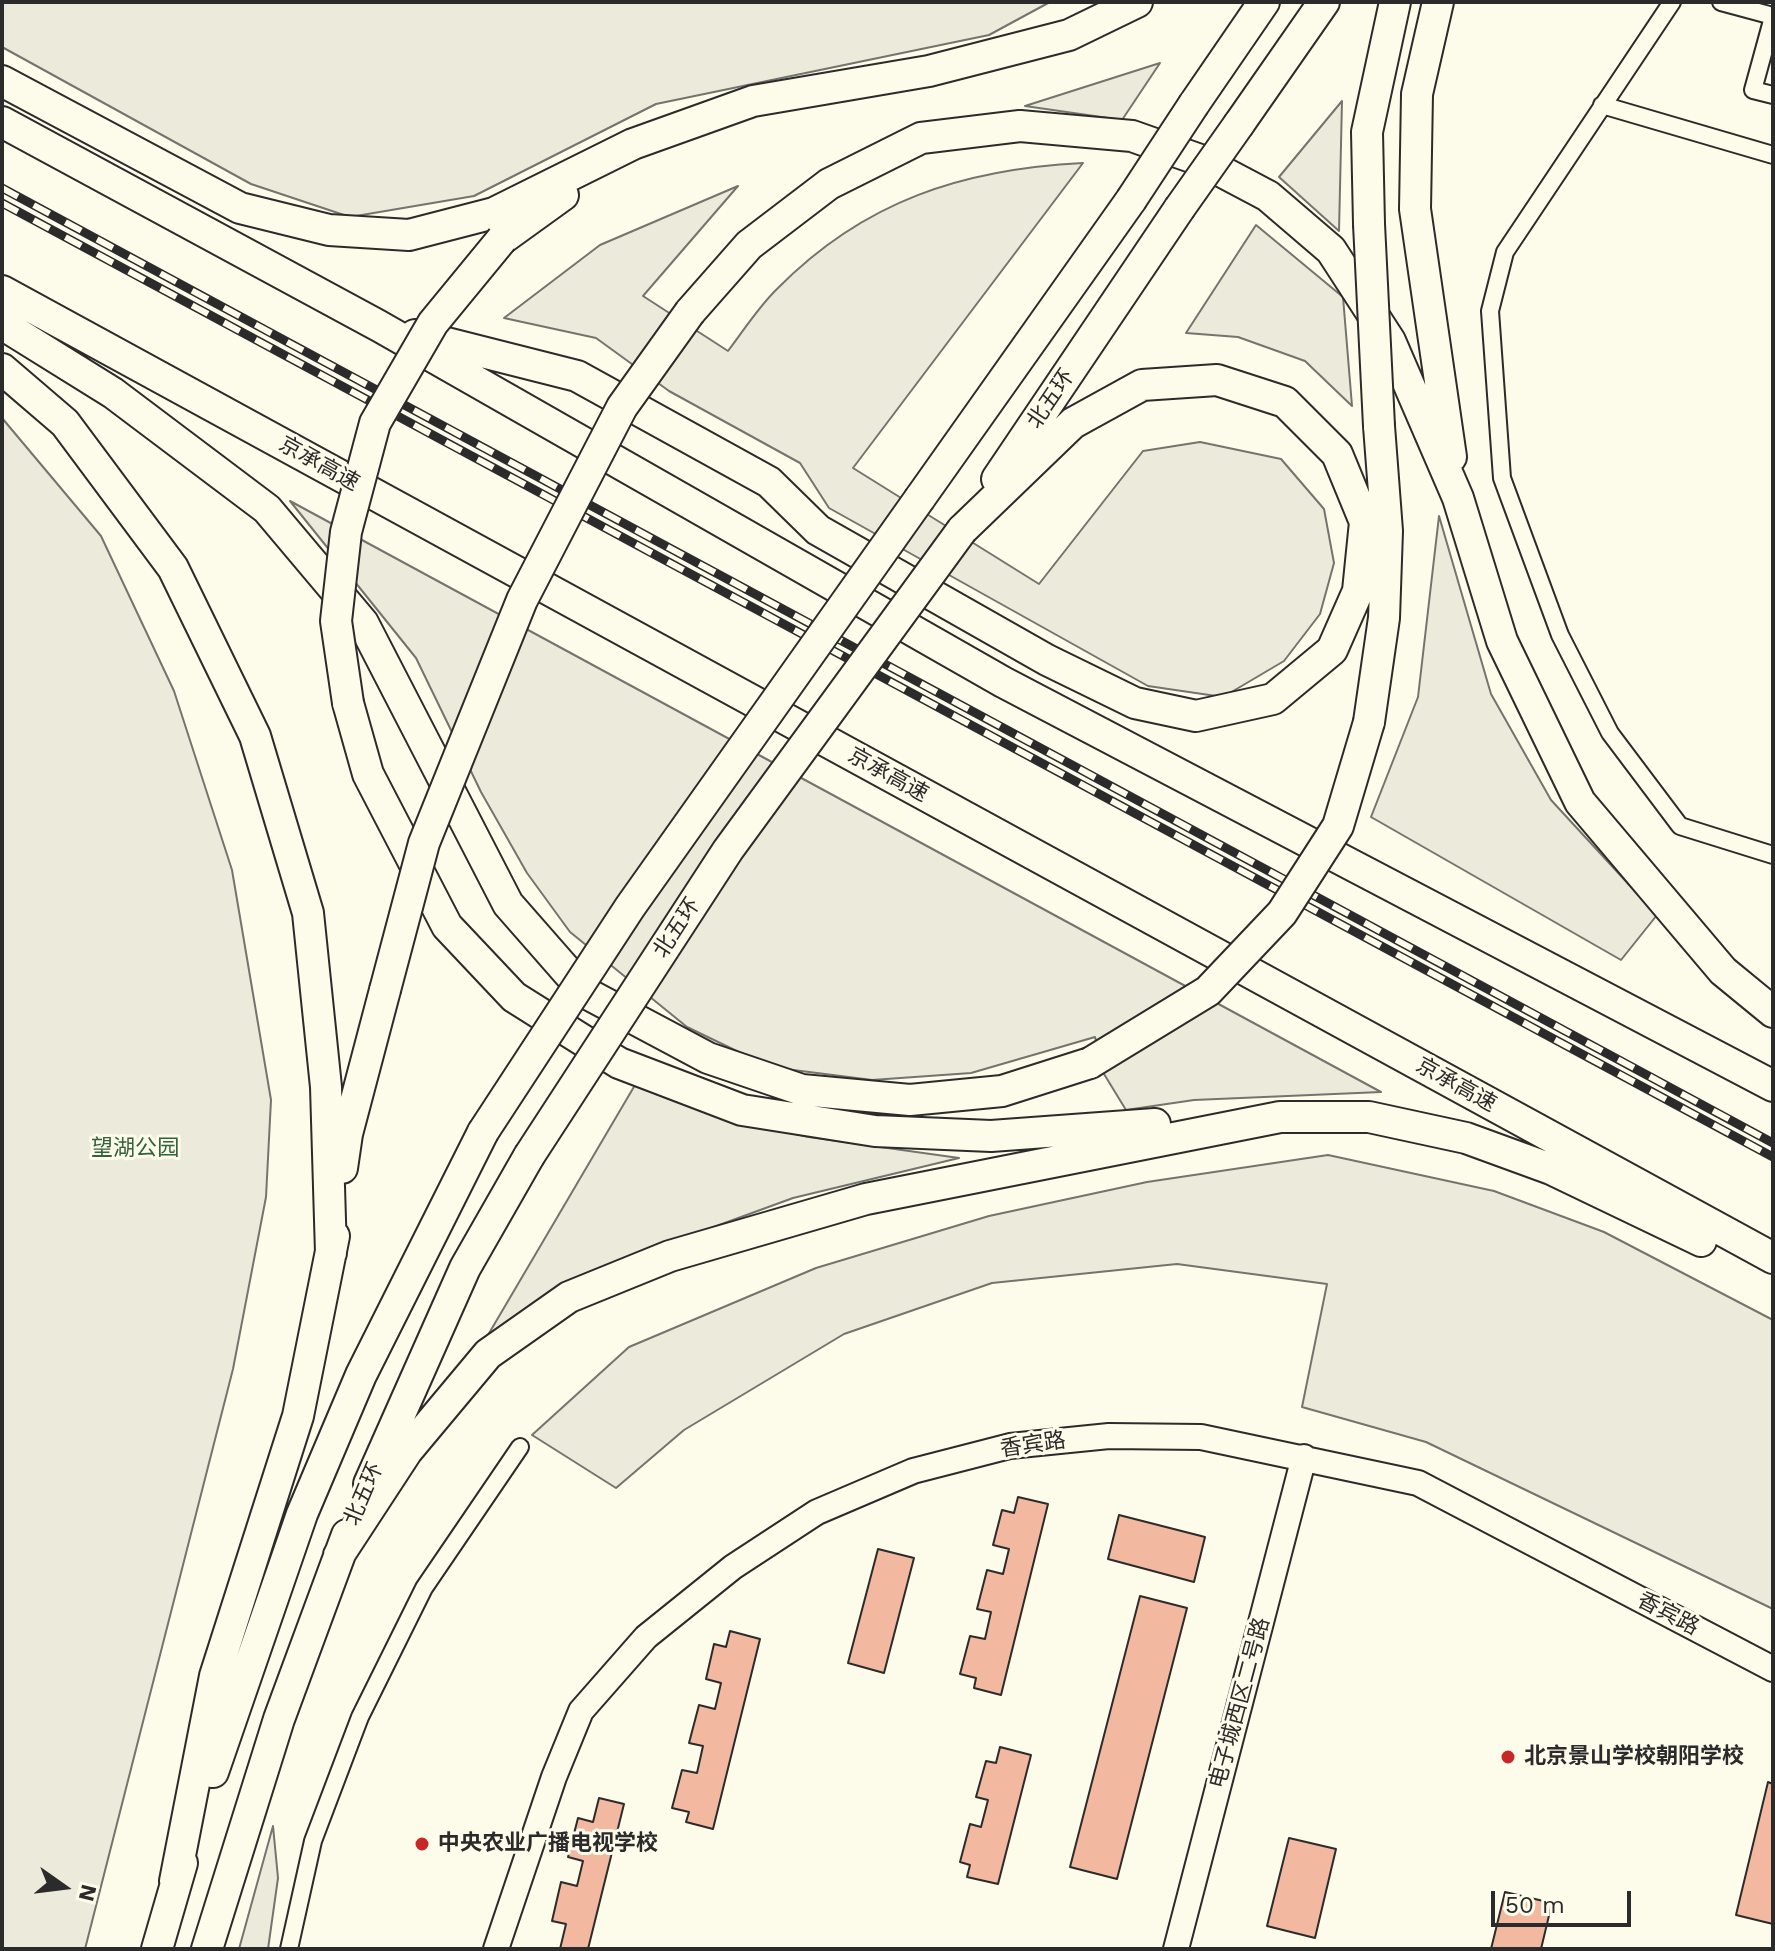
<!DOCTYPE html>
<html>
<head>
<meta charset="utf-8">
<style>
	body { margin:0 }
	#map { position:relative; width:1775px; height:1951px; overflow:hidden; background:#fdfbea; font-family:"Work Sans",sans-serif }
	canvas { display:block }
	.frame { position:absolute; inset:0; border:4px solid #2b2b2b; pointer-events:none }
	.north { position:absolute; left:24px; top:1847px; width:80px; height:80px; -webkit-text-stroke:6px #fdfbea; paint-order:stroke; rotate:104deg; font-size:22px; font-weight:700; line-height:32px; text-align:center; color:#2b2b2b }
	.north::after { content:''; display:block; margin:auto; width:28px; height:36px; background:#2b2b2b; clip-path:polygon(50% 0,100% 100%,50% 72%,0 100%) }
	.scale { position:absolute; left:1491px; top:1891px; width:140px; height:36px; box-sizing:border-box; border:4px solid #2b2b2b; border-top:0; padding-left:10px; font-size:24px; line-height:28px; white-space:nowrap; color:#2b2b2b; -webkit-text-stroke:6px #fdfbea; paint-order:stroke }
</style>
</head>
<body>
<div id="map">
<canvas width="1775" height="1951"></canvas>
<div class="frame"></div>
<div class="north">N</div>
<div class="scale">50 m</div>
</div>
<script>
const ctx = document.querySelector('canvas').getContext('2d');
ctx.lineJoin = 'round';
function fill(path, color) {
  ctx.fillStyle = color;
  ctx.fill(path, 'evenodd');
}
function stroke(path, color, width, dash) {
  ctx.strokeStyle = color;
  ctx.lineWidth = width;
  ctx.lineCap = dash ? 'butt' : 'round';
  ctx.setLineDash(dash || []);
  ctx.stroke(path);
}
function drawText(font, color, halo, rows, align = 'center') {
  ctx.font = font + ' "Work Sans","Noto Sans SC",sans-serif';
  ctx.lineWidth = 6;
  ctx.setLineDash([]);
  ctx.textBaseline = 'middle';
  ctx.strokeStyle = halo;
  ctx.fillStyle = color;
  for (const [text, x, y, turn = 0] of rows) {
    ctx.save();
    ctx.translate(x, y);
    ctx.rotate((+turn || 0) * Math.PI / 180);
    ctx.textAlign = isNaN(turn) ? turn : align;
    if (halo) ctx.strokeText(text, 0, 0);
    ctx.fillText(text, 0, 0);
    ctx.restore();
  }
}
const green = new Path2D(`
	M 2,2 L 1050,2 L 989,35 L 656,104 L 474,196 L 350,217 L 251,184 L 2,47 Z
	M 1160,63 L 1122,120 L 1025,106 Z
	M 1342,101 L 1339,231 L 1279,177 Z
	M 1083,163 L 853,468 L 1039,584 L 1143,451 L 1200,442 L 1281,459 L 1324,509 L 1334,563 L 1320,614 L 1284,661 L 1223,697 L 1148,686 L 829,508 L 800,463 L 669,391 L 596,338 L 504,318 L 600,245 L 738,186 L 643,296 L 728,351 C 744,330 759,306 778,288 C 864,201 963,169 1083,163 Z
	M 1256,225 L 1343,297 L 1352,406 L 1305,361 L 1238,337 L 1186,333 Z
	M 2,418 L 101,536 L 174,691 L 232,870 L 271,1100 L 266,1197 L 233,1369 L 85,1949 L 2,1949 Z
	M 290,501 L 1381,1092 L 1194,1100 L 1126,1110 L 1104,1074 L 1095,1037 L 971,1073 L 872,1080 L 770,1067 L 687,1027 L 570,932 L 527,873 L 481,792 L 416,658 Z
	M 1439,516 L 1491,694 L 1551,800 L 1657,915 L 1621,960 L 1371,817 L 1418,697 Z
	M 635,1085 L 725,1119 L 809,1137 L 959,1158 L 793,1198 L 607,1266 L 488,1335 Z
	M 1328,1155 L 1494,1191 L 1604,1232 L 1773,1320 L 1773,1609 L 1426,1442 L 1302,1407 L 1327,1284 L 1177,1264 L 992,1283 L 844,1334 L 684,1430 L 616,1488 L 532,1435 L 629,1347 L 816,1268 L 989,1216 L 1147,1182 Z
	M 273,1826 L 278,1878 L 268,1949 L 239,1949 Z`);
fill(green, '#ecebdb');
stroke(green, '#74746e', 2);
const building = new Path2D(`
	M 1018,1497 L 1048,1504 L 1001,1695 L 974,1688 L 976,1678 L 960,1674 L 970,1636 L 985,1639 L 991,1612 L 977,1609 L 987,1570 L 1003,1574 L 1009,1549 L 993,1545 L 1002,1510 L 1014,1513 Z
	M 1119,1515 L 1205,1537 L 1194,1582 L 1108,1559 Z
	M 878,1549 L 914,1558 L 884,1673 L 848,1663 Z
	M 1140,1596 L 1187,1608 L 1117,1879 L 1070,1867 Z
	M 730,1631 L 760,1639 L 713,1829 L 686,1822 L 689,1812 L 672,1808 L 682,1770 L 697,1773 L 703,1746 L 689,1743 L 699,1705 L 715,1709 L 721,1683 L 706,1679 L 714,1644 L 726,1647 Z
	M 1000,1747 L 1031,1755 L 998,1884 L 967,1877 L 970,1865 L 960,1862 L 970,1824 L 981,1827 L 988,1800 L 976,1797 L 986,1761 L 996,1763 Z
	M 1768,1782 L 1773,1784 L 1773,1924 L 1736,1915 Z
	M 599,1798 L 624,1804 L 588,1949 L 560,1949 L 566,1924 L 552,1921 L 561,1882 L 577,1886 L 583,1861 L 568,1857 L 578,1818 L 593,1822 Z
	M 1289,1838 L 1336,1849 L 1315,1938 L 1267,1926 Z
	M 1505,1892 L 1552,1903 L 1541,1949 L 1491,1949 Z`);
fill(building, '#f2b8a0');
stroke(building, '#2b2b2b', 2);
const street = new Path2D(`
	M 1672,2 L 1505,252 L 1490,311 L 1502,478 L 1560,635 L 1610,733 L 1680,826 L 1773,855
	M 1721,2 L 1773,16
	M 1773,17 L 1753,90 L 1773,95
	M 1602,105 L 1773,155
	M 289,1949 L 313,1841 L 360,1717 L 424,1588 L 520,1447`);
const secondary = new Path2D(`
	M 496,1949 L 554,1777 L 581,1711 L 646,1637 L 733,1567 L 817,1512 L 913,1471 L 1010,1446 L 1109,1436 L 1201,1437 L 1418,1483 L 1773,1669
	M 1176,1949 L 1304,1457`);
const highway = new Path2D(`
	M 1438,2 L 1417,94 L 1415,209 L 1451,457
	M 2,81 L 240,208 L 329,230 L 409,235 L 494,213 L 633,144 L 753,101 L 929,71 L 1069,35 L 1137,2
	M 1194,104 L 1264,2
	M 2,122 L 379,326 L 1003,682 L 1773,1086
	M 1239,124 L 1324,2
	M 1369,224 L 1367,132 L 1395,2
	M 502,239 L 563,195
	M 2,291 L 1773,1258
	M 690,312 L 749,245 L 829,184 L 921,138 L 1020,126 L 1132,136 L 1200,160 L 1268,196 L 1331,250 L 1390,341 L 1458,498 L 1502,641 L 1580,802 L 1723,971 L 1773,1012
	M 2,324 L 113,393 L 267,509 L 363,623 L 508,904 L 586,993 L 708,1058 L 802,1090 L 910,1100 L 1002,1091 L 1090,1063
	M 415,335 L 577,376 L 769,482 L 818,530 L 1047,660 L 1135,703 L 1196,716 L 1273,699 L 1332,650 L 1358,591 L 1365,522 L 1337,454 L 1285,402 L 1217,380 L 1142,385 L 1073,423 L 962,530
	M 2,369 L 65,423 L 173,568 L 255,736 L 308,913 L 326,1087 L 331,1253
	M 997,479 L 1179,209
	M 920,498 L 1131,200
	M 348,703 L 368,774 L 447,926 L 514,997 L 619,1063 L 742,1110 L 875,1131 L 991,1136 L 1155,1124
	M 1369,722 L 1384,618 L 1387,531 L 1379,426
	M 342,1168 L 347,1134 L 385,990
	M 369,1484 L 465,1268 L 529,1156
	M 339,1555 L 407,1451 L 488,1354 L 569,1297 L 670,1256 L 866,1199 L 1280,1117 L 1369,1117 L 1466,1138 L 1551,1169 L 1701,1241
	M 213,1772 L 302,1514 L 361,1375 L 483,1132
	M 175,1881 L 215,1676 L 298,1416 L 334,1236
	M 157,1949 L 182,1863
	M 207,1949 L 279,1719 L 347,1535`);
stroke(street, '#2b2b2b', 20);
stroke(secondary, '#2b2b2b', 28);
stroke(highway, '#2b2b2b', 34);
stroke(street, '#fdfbea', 16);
stroke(secondary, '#fdfbea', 24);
stroke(highway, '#fdfbea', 30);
const rail = new Path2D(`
	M 2,188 L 1773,1143
	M 2,203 L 1773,1157`);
stroke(rail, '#2b2b2b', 9);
stroke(rail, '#fdfbea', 6, [18]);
const highwayBridge = new Path2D(`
	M 1131,200 L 1194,104
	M 1179,209 L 1239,124
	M 1369,224 L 1379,426
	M 348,703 L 336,621 L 346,532 L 375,423 L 433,323 L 502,239
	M 385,990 L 424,843 L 522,600 L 622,407 L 690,312
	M 1090,1063 L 1208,991 L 1282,913 L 1338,826 L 1369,722
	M 483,1132 L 630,907 L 920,498
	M 529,1156 L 728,850 L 962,530`);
stroke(highwayBridge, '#2b2b2b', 34, []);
stroke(highwayBridge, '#fdfbea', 30);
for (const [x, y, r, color] of [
	[1508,1757,8,"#c62828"],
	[422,1844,8,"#c62828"]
]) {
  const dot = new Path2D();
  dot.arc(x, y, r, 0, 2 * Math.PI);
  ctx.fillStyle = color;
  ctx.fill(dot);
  stroke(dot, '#fdfbea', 3);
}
drawText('22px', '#2b2b2b', '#fdfbea', [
	["北五环",1051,399,-56],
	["京承高速",319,464,29],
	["京承高速",888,775,29],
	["北五环",677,928,-57],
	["京承高速",1456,1085,29],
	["香宾路",1033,1445,-8],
	["北五环",364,1494,-67],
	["香宾路",1668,1614,28],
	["电子城西区二号路",1240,1703,-75]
]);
drawText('22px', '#34623c', '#fdfbea', [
	["望湖公园",135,1149]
]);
drawText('bold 22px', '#2b2b2b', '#fdfbea', [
	["北京景山学校朝阳学校",1524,1757],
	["中央农业广播电视学校",438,1844]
], 'left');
</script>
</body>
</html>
